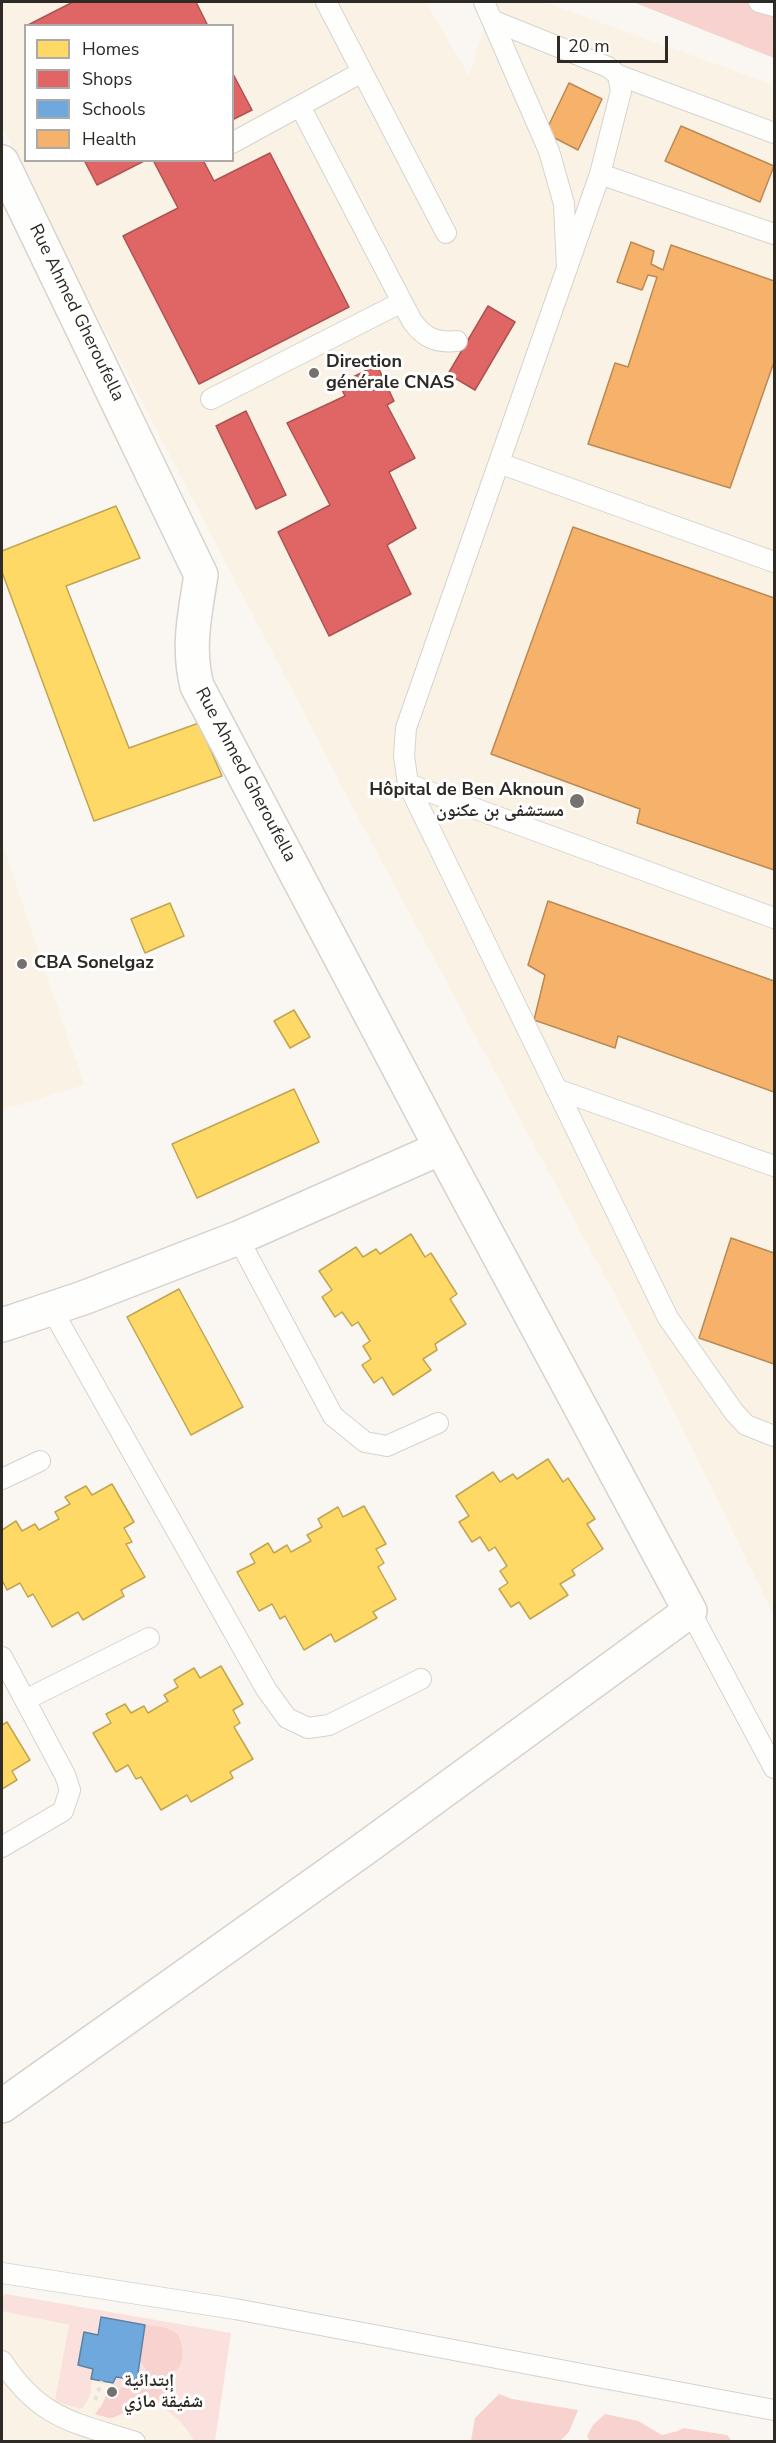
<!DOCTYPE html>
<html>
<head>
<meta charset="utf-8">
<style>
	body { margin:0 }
	#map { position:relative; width:776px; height:2443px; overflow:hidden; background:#faf7f2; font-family:"Nunito Sans",sans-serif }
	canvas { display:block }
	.frame { position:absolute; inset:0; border:3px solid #2e2b26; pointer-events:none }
	.legend { position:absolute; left:24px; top:24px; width:210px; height:138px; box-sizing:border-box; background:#fff; border:2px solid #abaaa8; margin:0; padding:8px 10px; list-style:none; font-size:18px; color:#2e2b26 }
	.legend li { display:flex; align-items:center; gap:12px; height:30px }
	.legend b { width:30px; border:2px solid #abaaa8 }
	.scale { position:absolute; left:557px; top:36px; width:111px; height:27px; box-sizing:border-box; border:3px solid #2e2b26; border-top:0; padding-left:8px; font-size:18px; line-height:21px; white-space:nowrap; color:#2e2b26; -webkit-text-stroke:4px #fff; paint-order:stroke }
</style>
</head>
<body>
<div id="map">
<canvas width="776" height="2443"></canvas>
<div class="frame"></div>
<ul class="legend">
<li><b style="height:16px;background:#ffd966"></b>Homes</li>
<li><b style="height:16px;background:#e06666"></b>Shops</li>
<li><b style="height:16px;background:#6fa8dc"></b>Schools</li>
<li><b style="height:16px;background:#f6b26b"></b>Health</li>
</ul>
<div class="scale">20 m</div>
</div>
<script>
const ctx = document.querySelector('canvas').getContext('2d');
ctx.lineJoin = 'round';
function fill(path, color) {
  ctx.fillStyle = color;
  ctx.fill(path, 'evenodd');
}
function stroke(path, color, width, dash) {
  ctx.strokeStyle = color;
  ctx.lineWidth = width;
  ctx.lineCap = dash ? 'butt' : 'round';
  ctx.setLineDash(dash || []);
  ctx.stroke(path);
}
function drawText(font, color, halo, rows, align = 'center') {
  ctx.font = font + ' "Nunito Sans","Noto Naskh Arabic",sans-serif';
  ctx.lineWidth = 6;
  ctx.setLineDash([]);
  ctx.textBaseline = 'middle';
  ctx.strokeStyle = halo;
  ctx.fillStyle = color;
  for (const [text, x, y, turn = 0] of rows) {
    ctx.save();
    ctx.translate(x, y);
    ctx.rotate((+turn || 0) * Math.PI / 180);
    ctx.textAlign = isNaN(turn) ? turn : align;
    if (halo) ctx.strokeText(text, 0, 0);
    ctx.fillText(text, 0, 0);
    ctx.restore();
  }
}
fill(new Path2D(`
	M 2,2 L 426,2 L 469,76 L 491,2 L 544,2 L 774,85 L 774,1616 L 640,1342 L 368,836 L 42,210 L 2,126 ZM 26,26 L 232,26 L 232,160 L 26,160 Z
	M 2,843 L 84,1085 L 2,1110 Z
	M 6,2294 L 231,2333 L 215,2441 L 2,2442 L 2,2296 Z`), '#faf3e5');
fill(new Path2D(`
	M 6,2294 L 231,2333 L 215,2441 L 194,2441 C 183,2422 169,2408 147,2401 L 115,2417 L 109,2418 L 95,2414 L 102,2405 L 116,2377 L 137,2379 L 145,2325 L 101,2317 L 98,2335 L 84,2332 L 78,2365 L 93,2369 C 90,2385 94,2397 81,2409 L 55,2401 L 69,2325 L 2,2311 L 2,2296 Z`), '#fbe1dd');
fill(new Path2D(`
	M 633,2 L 774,2 L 774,58 Z
	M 145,2325 C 154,2326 170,2327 177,2334 C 185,2344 185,2367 173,2372 L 163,2399 L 147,2401 L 115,2417 L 109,2418 L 95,2414 L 102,2405 L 107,2393 C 120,2393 126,2382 139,2382 L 146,2375 L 146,2369 L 140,2361 Z
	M 499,2394 L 512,2399 L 578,2410 L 569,2432 L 560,2441 L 471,2441 L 475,2418 Z
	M 605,2414 L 638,2421 L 662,2435 L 678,2431 L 683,2428 L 727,2435 L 732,2441 L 590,2441 L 587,2436 L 593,2425 Z`), '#f8d2ce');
const homes = new Path2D(`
	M 116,506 L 140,558 L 66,586 L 129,748 L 199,723 L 222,776 L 94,821 L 2,572 L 2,551 Z
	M 170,903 L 184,936 L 145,953 L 131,919 Z
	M 294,1010 L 310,1037 L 290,1048 L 274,1021 Z
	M 294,1089 L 319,1142 L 197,1198 L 172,1144 Z
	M 411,1234 L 425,1257 L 431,1253 L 457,1294 L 450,1299 L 466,1324 L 435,1344 L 437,1350 L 423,1359 L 431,1370 L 393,1395 L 382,1377 L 374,1383 L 362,1365 L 371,1359 L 363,1346 L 370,1341 L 358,1322 L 352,1326 L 342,1312 L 335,1317 L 322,1297 L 332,1290 L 319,1271 L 356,1247 L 363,1257 L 376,1249 L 380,1254 Z
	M 179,1289 L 243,1407 L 191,1435 L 127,1317 Z
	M 548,1459 L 563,1482 L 568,1478 L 595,1519 L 587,1524 L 603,1549 L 572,1570 L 575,1575 L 560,1584 L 568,1595 L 530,1619 L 519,1602 L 511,1607 L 499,1589 L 508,1583 L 500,1571 L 507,1566 L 495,1547 L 489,1551 L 480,1537 L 472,1542 L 459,1522 L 469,1516 L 456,1496 L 493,1472 L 500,1482 L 513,1474 L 517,1479 Z
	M 112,1484 L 134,1522 L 124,1528 L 132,1542 L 126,1544 L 145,1577 L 121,1590 L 124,1596 L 83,1620 L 78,1612 L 52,1627 L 33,1594 L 28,1597 L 20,1583 L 7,1590 L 2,1580 L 2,1530 L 16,1521 L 22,1531 L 35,1524 L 39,1530 L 59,1519 L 55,1512 L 70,1504 L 65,1497 L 86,1486 L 92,1495 Z
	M 364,1506 L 386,1544 L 376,1549 L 384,1563 L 378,1567 L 396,1599 L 373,1612 L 377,1618 L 335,1642 L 331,1634 L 304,1650 L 285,1616 L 280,1619 L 272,1604 L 259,1611 L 237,1572 L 255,1563 L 250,1554 L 268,1543 L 274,1553 L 287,1545 L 291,1552 L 311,1541 L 307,1535 L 322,1527 L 318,1519 L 338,1507 L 343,1517 Z
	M 221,1666 L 243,1704 L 233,1710 L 240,1723 L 234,1727 L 253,1759 L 230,1772 L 233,1778 L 191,1802 L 187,1795 L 161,1810 L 141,1777 L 136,1779 L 128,1765 L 116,1772 L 93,1733 L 111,1723 L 106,1714 L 125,1704 L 131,1713 L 144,1706 L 148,1713 L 168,1701 L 164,1695 L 178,1687 L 174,1680 L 194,1668 L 200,1678 Z
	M 7,1722 L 30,1760 L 12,1771 L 17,1780 L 2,1789 L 2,1725 Z`);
fill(homes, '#ffd966');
stroke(homes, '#c0a553', 1.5);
const shops = new Path2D(`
	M 73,2 L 196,2 L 208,26 L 26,26 Z
	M 232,72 L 252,110 L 232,120 Z
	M 270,153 L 349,307 L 199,384 L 123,236 L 178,208 L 153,160 L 203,160 L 214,181 Z
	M 84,160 L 146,160 L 97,185 Z
	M 488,306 L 515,322 L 475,390 L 448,374 Z
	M 377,365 L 394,401 L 387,405 L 415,458 L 389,472 L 416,528 L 387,545 L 411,594 L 329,636 L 278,532 L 330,505 L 287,423 L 345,396 L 339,384 Z
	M 246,411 L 286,495 L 256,509 L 216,426 Z`);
fill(shops, '#e06666');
stroke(shops, '#ab5453', 1.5);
const schools = new Path2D(`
	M 101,2317 L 145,2325 L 137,2380 L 116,2377 L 113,2383 L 91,2379 L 93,2369 L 78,2365 L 84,2332 L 98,2335 Z`);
fill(schools, '#6fa8dc');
stroke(schools, '#5c82a5', 1.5);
const health = new Path2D(`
	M 569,83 L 602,99 L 578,150 L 545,133 Z
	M 681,126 L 774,166 L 760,202 L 665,161 Z
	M 631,242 L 654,251 L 651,264 L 663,270 L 671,245 L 774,281 L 774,362 L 730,488 L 588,444 L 615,363 L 628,367 L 657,277 L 648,275 L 642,290 L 617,282 Z
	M 573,527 L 774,598 L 774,870 L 637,823 L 640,809 L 491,754 Z
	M 548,901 L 774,981 L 774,1092 L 618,1036 L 615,1048 L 534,1020 L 545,975 L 528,965 Z
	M 731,1238 L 774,1253 L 774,1364 L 699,1338 Z`);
fill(health, '#f6b26b');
stroke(health, '#ba8a56', 1.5);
const lane = new Path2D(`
	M 326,2 L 446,233
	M 484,2 L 549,151 L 564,204 L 567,268 L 600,174 L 621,91 L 618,75 L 608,67 L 494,21
	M 759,2 L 774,6
	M 618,75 L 774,133
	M 300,106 L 412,321 C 424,338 436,343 457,341
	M 232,143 L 362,72
	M 600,174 L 774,234
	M 567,268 L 406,728 L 404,756 L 408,784 L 668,1318 L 734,1412 L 746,1425 L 774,1436
	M 211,399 L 402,302
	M 499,463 L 774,562
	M 408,784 L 774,918
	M 556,1089 L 774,1166
	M 238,1238 L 333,1416 L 365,1442 L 387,1446 L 438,1423
	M 51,1308 L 266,1689 L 287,1718 L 308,1728 L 329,1725 L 421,1679
	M 2,1479 L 40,1461
	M 690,1611 L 774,1768
	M 2,1657 L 65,1775 L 70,1790 L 63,1811 L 2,1847
	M 25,1700 L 149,1638
	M 2,2273 L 235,2309 L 774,2410
	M 2,2361 C 40,2419 73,2422 135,2442`);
const street = new Path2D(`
	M 2,162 L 201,575 C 195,613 187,648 197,686 L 441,1148 L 690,1611 L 364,1849 L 2,2106
	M 2,1325 L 83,1298 L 238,1238 L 441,1148`);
stroke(lane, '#d6d3ce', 22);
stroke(street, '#d6d3ce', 36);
stroke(new Path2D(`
	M 95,2400 L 102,2381`), '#e3e3e1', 4, [4.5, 4.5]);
stroke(lane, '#fefefd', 20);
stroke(street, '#fefefd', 33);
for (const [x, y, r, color] of [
	[314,373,6,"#75726d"],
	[577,801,8,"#75726d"],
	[22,964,6,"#75726d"],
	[112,2392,6,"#75726d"]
]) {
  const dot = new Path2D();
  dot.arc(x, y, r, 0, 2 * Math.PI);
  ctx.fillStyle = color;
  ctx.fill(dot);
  stroke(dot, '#fff', 2);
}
drawText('18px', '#2e2b26', '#fff', [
	["Rue Ahmed Gheroufella",76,313,64],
	["Rue Ahmed Gheroufella",245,775,62]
]);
drawText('bold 18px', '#2e2b26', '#fff', [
	["Direction",326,363],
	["générale CNAS",326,384],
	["Hôpital de Ben Aknoun",564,791,"right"],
	["مستشفى بن عكنون",564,812,"right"],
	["CBA Sonelgaz",34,964],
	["إبتدائية",124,2382],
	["شفيقة مازي",124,2403]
], 'left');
</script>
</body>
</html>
